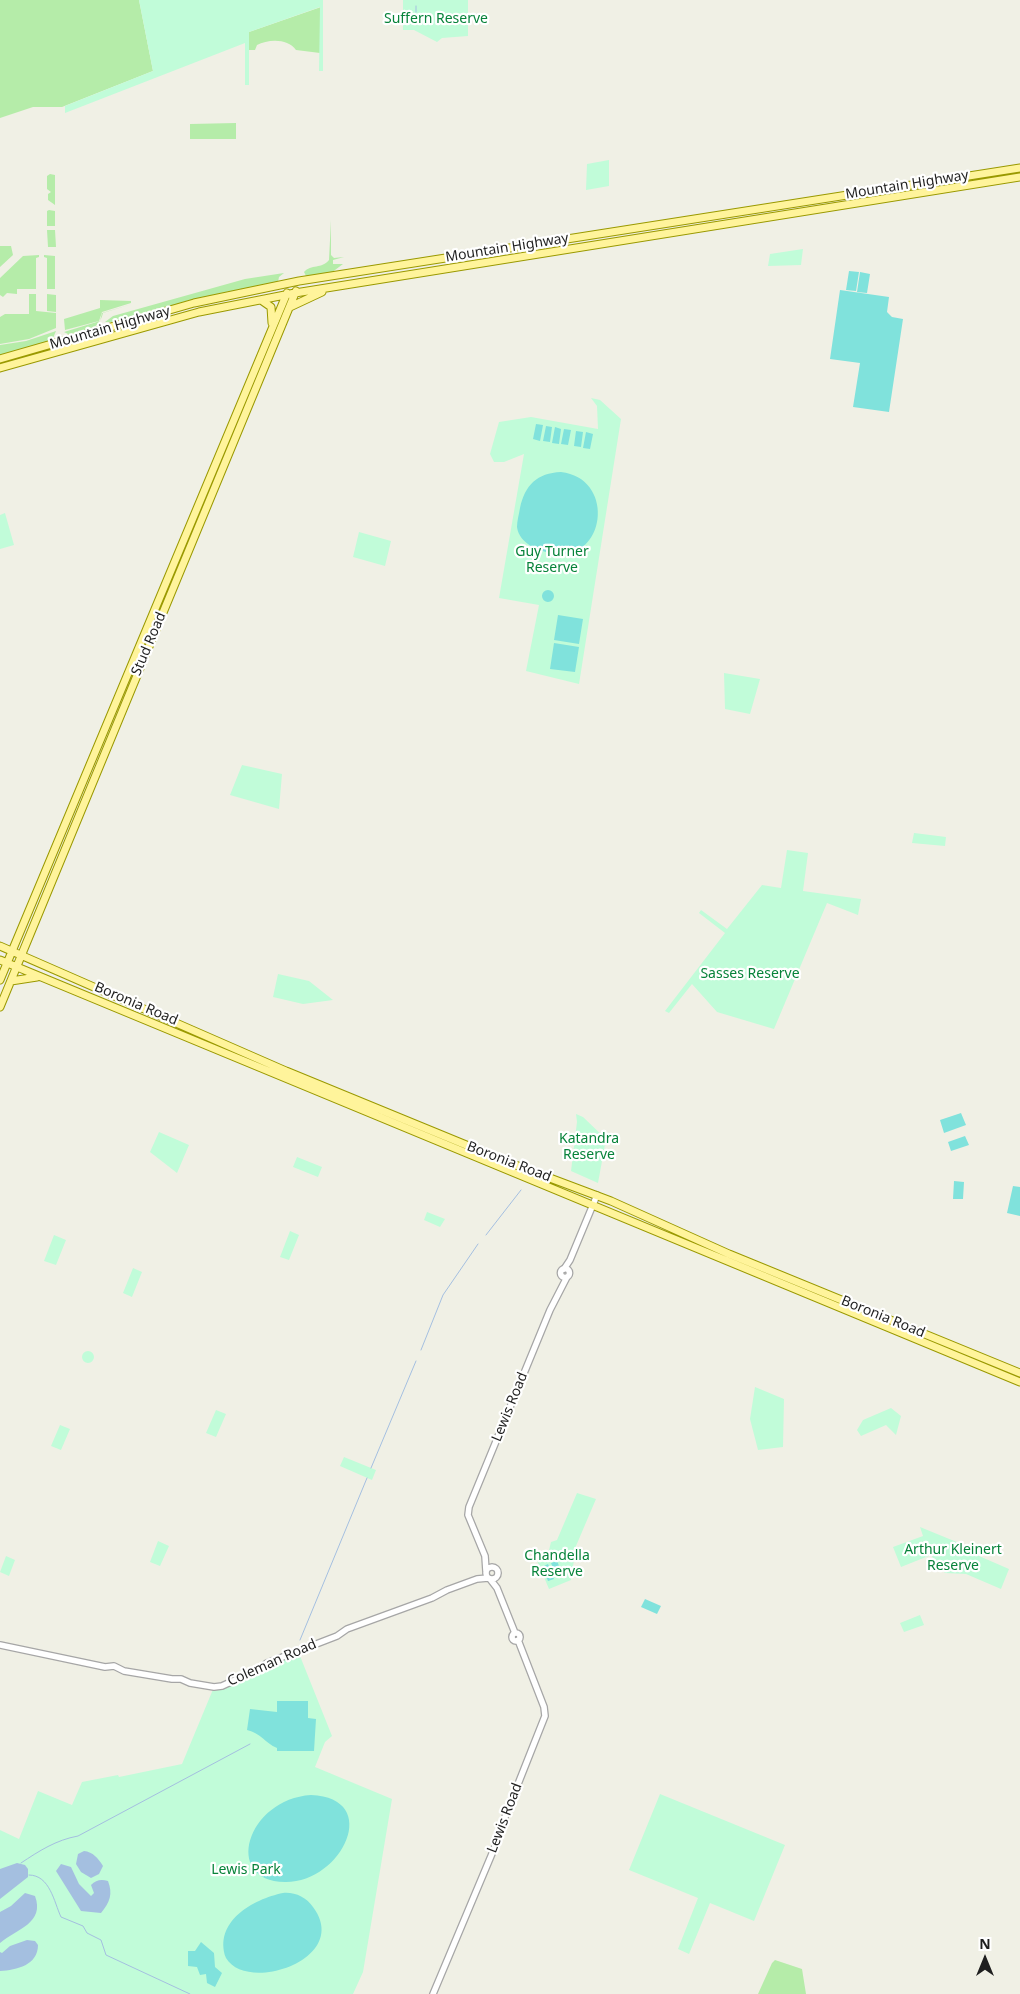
<!DOCTYPE html>
<html>
<head>
<meta charset="utf-8">
<style>
	body { margin:0 }
	#map { position:relative; width:1020px; height:1994px; overflow:hidden; background:#f0f0e5; font-family:"Noto Sans",sans-serif }
	canvas { display:block }
	.north { position:absolute; left:960px; top:1934px; width:50px; height:50px; -webkit-text-stroke:4px #fff; paint-order:stroke; rotate:0deg; font-size:14px; font-weight:700; line-height:20px; text-align:center; color:#1f1f1f }
	.north::after { content:''; display:block; margin:auto; width:18px; height:22px; background:#1f1f1f; clip-path:polygon(50% 0,100% 100%,50% 72%,0 100%) }
</style>
</head>
<body>
<div id="map">
<canvas width="1020" height="1994"></canvas>
<div class="north">N</div>
</div>
<script>
const ctx = document.querySelector('canvas').getContext('2d');
ctx.lineJoin = 'round';
function fill(path, color) {
  ctx.fillStyle = color;
  ctx.fill(path, 'evenodd');
}
function stroke(path, color, width, dash) {
  ctx.strokeStyle = color;
  ctx.lineWidth = width;
  ctx.lineCap = dash ? 'butt' : 'round';
  ctx.setLineDash(dash || []);
  ctx.stroke(path);
}
function drawText(font, color, halo, rows, align = 'center') {
  ctx.font = font + ' "Noto Sans",sans-serif';
  ctx.lineWidth = 4.5;
  ctx.setLineDash([]);
  ctx.textBaseline = 'middle';
  ctx.strokeStyle = halo;
  ctx.fillStyle = color;
  for (const [text, x, y, turn = 0] of rows) {
    ctx.save();
    ctx.translate(x, y);
    ctx.rotate((+turn || 0) * Math.PI / 180);
    ctx.textAlign = isNaN(turn) ? turn : align;
    if (halo) ctx.strokeText(text, 0, 0);
    ctx.fillText(text, 0, 0);
    ctx.restore();
  }
}
fill(new Path2D(`
	M 0,0 L 139,0 L 153,71 L 62,107 L 33,107 L 0,118 Z
	M 321,7 L 320,53 L 296,50 C 288,38 268,39 257,45 L 255,50 L 249,50 L 249,32 Z
	M 236,123 L 236,139 L 190,139 L 190,124 Z
	M 50,174 L 55,175 L 55,205 L 48,200 L 48,194 L 51,192 L 47,189 L 47,176 Z
	M 49,210 L 55,211 L 55,226 L 47,226 L 47,211 Z
	M 331,220 L 331,255 L 334,258 L 344,257 L 333,260 L 333,264 L 343,264 L 331,273 L 306,276 L 304,272 C 311,264 322,269 329,260 Z
	M 47,230 L 55,230 L 56,247 L 48,247 Z
	M 0,246 L 11,246 L 13,255 L 0,267 Z
	M 39,255 L 39,257 L 36,258 L 36,289 L 17,289 L 17,294 L 7,293 L 3,297 L 0,295 L 0,278 L 23,256 Z
	M 44,255 L 55,256 L 55,289 L 47,289 L 47,258 L 44,257 Z
	M 284,273 L 279,277 L 278,282 L 221,293 L 114,322 L 105,322 L 113,316 L 245,279 Z
	M 29,294 L 36,294 L 36,311 L 56,313 L 56,328 L 29,339 L 0,344 L 0,317 L 5,314 L 29,314 Z
	M 47,294 L 56,295 L 56,312 L 47,311 Z
	M 100,300 L 131,301 L 131,303 L 102,312 L 99,321 L 65,330 L 64,319 L 100,308 Z
	M 132,304 L 103,313 C 99,330 85,332 70,335 L 64,332 L 100,321 L 102,313 Z
	M 56,331 L 53,338 L 47,342 L 0,355 L 0,345 L 26,341 Z
	M 775,1960 L 802,1969 L 806,1994 L 758,1994 L 772,1963 Z`), '#b5eca9');
fill(new Path2D(`
	M 139,0 L 323,0 L 323,71 L 319,71 L 320,7 L 249,32 L 249,85 L 245,85 L 245,43 L 65,113 L 65,106 L 153,71 Z
	M 403,0 L 468,0 L 468,36 L 442,38 L 437,42 L 414,30 L 403,30 Z
	M 609,160 L 609,186 L 586,190 L 587,164 Z
	M 803,249 L 801,265 L 768,266 L 770,254 Z
	M 591,398 L 600,400 L 621,419 L 579,684 L 526,671 L 539,605 L 499,598 L 524,454 L 504,462 L 494,462 L 490,454 L 499,422 L 531,417 L 598,429 L 597,406 Z
	M 5,513 L 14,545 L 0,549 L 0,515 Z
	M 359,532 L 391,541 L 385,566 L 353,557 Z
	M 724,673 L 760,679 L 750,714 L 725,709 Z
	M 242,765 L 282,774 L 279,809 L 230,795 Z
	M 914,833 L 946,837 L 945,846 L 912,843 Z
	M 787,850 L 808,853 L 803,891 L 861,899 L 858,915 L 827,903 L 774,1029 L 717,1012 L 692,984 L 669,1013 L 665,1011 L 725,933 L 699,913 L 701,910 L 727,929 L 762,885 L 781,888 Z
	M 278,974 L 309,981 L 333,1000 L 303,1004 L 273,997 Z
	M 576,1114 L 583,1117 L 606,1139 L 598,1183 L 571,1171 L 577,1122 Z
	M 159,1132 L 189,1145 L 177,1173 L 150,1152 Z
	M 297,1157 L 322,1167 L 318,1177 L 293,1167 Z
	M 427,1212 L 445,1219 L 440,1227 L 424,1220 Z
	M 290,1231 L 299,1235 L 289,1260 L 280,1257 Z
	M 54,1235 L 66,1240 L 56,1265 L 44,1261 Z
	M 133,1268 L 142,1272 L 132,1297 L 123,1293 Z
	M82 1357a6 6 0 1 1 12 0a6 6 0 1 1-12 0Z
	M 755,1387 L 784,1399 L 783,1447 L 758,1450 L 750,1419 Z
	M 891,1408 L 901,1416 L 896,1435 L 886,1425 L 861,1436 L 857,1430 L 863,1420 Z
	M 216,1410 L 226,1414 L 216,1437 L 206,1433 Z
	M 60,1425 L 70,1429 L 61,1450 L 51,1446 Z
	M 344,1457 L 376,1470 L 372,1480 L 340,1466 Z
	M 577,1493 L 596,1499 L 576,1546 L 571,1580 L 549,1589 L 535,1556 L 549,1550 L 551,1542 L 557,1540 Z
	M 920,1527 L 981,1552 L 979,1556 L 1009,1569 L 1001,1589 L 966,1574 L 945,1573 L 931,1555 L 901,1567 L 893,1547 L 923,1536 Z
	M 158,1541 L 169,1546 L 160,1566 L 150,1562 Z
	M 6,1556 L 15,1560 L 9,1576 L 0,1572 Z
	M 920,1615 L 924,1625 L 904,1632 L 900,1623 Z
	M 298,1651 L 332,1736 L 325,1742 L 315,1767 L 392,1799 L 363,1972 L 353,1994 L 0,1994 L 0,1830 L 19,1839 L 38,1791 L 72,1805 L 82,1782 L 118,1775 L 119,1777 L 182,1764 L 214,1687 Z
	M 660,1794 L 785,1845 L 754,1921 L 710,1903 L 689,1954 L 678,1949 L 698,1898 L 629,1870 Z`), '#c1fcd9');
fill(new Path2D(`
	M 849,271 L 859,272 L 856,291 L 846,290 Z
	M 860,272 L 870,274 L 867,293 L 857,292 Z
	M 840,290 L 889,297 L 887,312 L 892,317 L 903,319 L 889,412 L 853,407 L 860,363 L 830,359 Z
	M 536,424 L 543,425 L 540,441 L 533,439 Z
	M 546,426 L 552,427 L 550,442 L 543,441 Z
	M 555,427 L 561,429 L 559,444 L 552,443 Z
	M 564,429 L 571,430 L 568,445 L 561,444 Z
	M 576,431 L 583,432 L 581,447 L 574,446 Z
	M 586,432 L 593,434 L 590,449 L 583,448 Z
	M 561,472 C 614,478 607,556 559,554 C 543,553 519,545 517,527 C 517,521 519,514 520,508 C 525,485 537,473 561,472 Z
	M542 596a6 6 0 1 1 12 0a6 6 0 1 1-12 0Z
	M 558,615 L 583,619 L 579,644 L 554,640 Z
	M 554,643 L 579,647 L 575,672 L 550,669 Z
	M 961,1113 L 966,1125 L 944,1133 L 940,1120 Z
	M 965,1136 L 969,1145 L 951,1151 L 948,1142 Z
	M 954,1181 L 964,1182 L 963,1199 L 953,1199 Z
	M 1013,1186 L 1020,1187 L 1020,1216 L 1007,1213 Z
	M 557,1561 L 563,1575 L 557,1578 L 551,1563 Z
	M 548,1564 L 554,1579 L 548,1581 L 542,1567 Z
	M 645,1599 L 661,1606 L 657,1614 L 641,1607 Z
	M 277,1701 L 308,1701 L 308,1718 L 316,1719 L 314,1751 L 277,1751 L 277,1748 C 265,1743 261,1733 247,1730 L 250,1709 L 277,1712 Z
	M 311,1795 C 383,1798 342,1883 285,1882 C 222,1881 247,1799 311,1795 Z
	M 283,1893 C 295,1892 306,1897 313,1907 C 352,1959 247,1994 226,1958 C 213,1922 253,1899 283,1893 Z
	M 201,1942 L 214,1953 L 215,1967 L 222,1973 L 215,1987 L 207,1983 L 206,1974 L 200,1975 L 197,1967 L 188,1966 L 188,1951 L 195,1951 Z`), '#80e2dc');
fill(new Path2D(`
	M 84,1851 C 93,1852 98,1858 103,1866 L 99,1874 L 91,1878 L 81,1872 L 76,1864 L 78,1854 Z
	M 17,1863 L 25,1865 L 28,1869 L 28,1877 L 0,1899 L 0,1869 Z
	M 61,1864 L 71,1867 L 79,1884 L 91,1896 L 94,1893 L 91,1885 C 96,1880 101,1879 108,1881 C 113,1894 110,1902 101,1913 L 81,1911 L 56,1871 Z
	M 25,1893 L 35,1896 C 45,1923 17,1929 0,1943 L 0,1912 L 11,1906 Z
	M 27,1940 L 35,1941 L 38,1945 C 38,1965 17,1970 0,1971 L 0,1952 L 2,1953 L 10,1946 Z`), '#a4bfe0');
stroke(new Path2D(`
	M 416,12 L 416,6
	M 486,1235 L 521,1190
	M 421,1350 L 443,1295 L 478,1244
	M 371,1468 L 416,1361
	M 300,1640 L 367,1478
	M 21,1863 C 39,1851 56,1840 78,1836 L 250,1744
	M 29,1875 C 50,1875 54,1902 61,1917 L 83,1926 L 87,1933 L 101,1940 L 106,1955 L 190,1994`), '#a4bfe0', 1);
const tertiary = new Path2D(`
	M560.5 1273a4.5 4.5 0 1 1 9 0a4.5 4.5 0 1 1-9 0Z
	M 564,1269 L 570,1260 L 597,1195
	M486 1573a6 6 0 1 1 12 0a6 6 0 1 1-12 0Z
	M 486,1571 L 485,1556 L 468,1515 L 469,1507 L 550,1310 L 567,1277
	M 490,1579 L 497,1588 L 515,1633
	M512 1637a4 4 0 1 1 8 0a4 4 0 1 1-8 0Z
	M 0,1645 L 105,1667 L 114,1666 L 124,1671 L 172,1679 L 181,1679 L 190,1683 L 214,1687 L 222,1686 L 259,1669 L 267,1663 L 337,1636 L 347,1629 L 432,1598 L 447,1590 L 477,1579 L 488,1578
	M 433,1994 L 499,1837 L 501,1827 L 545,1716 L 544,1707 L 518,1640`);
const primary = new Path2D(`
	M 261,300 L 271,307 L 272,323
	M 290,307 L 322,292
	M 0,359 L 194,303 L 299,281 L 1020,168
	M 0,368 L 199,312 L 295,293 L 1020,177
	M 0,946 L 286,1071 L 510,1163 L 611,1201 L 729,1254 L 1020,1373
	M 0,960 L 1020,1382
	M 0,980 L 287,293
	M 11,981 L 37,977
	M 0,1007 L 296,291`);
stroke(tertiary, '#a6a6a6', 8);
stroke(primary, '#9a9900', 9);
stroke(tertiary, '#fff', 5.5);
stroke(primary, '#fff49b', 7);
drawText('14px', '#07833a', '#fff', [
	["Suffern Reserve",436,19],
	["Guy Turner",552,552],
	["Reserve",552,568],
	["Sasses Reserve",750,974],
	["Katandra",589,1139],
	["Reserve",589,1155],
	["Arthur Kleinert",953,1550],
	["Reserve",953,1566],
	["Chandella",557,1556],
	["Reserve",557,1572],
	["Lewis Park",246,1870]
]);
drawText('14px', '#1f1f1f', '#fff', [
	["Mountain Highway",907,185,-9],
	["Mountain Highway",507,248,-9],
	["Mountain Highway",110,328,-16],
	["Stud Road",149,644,-67],
	["Boronia Road",136,1004,23],
	["Boronia Road",509,1162,21],
	["Boronia Road",883,1317,22],
	["Lewis Road",510,1407,-68],
	["Coleman Road",272,1663,-24],
	["Lewis Road",505,1818,-69]
]);
</script>
</body>
</html>
